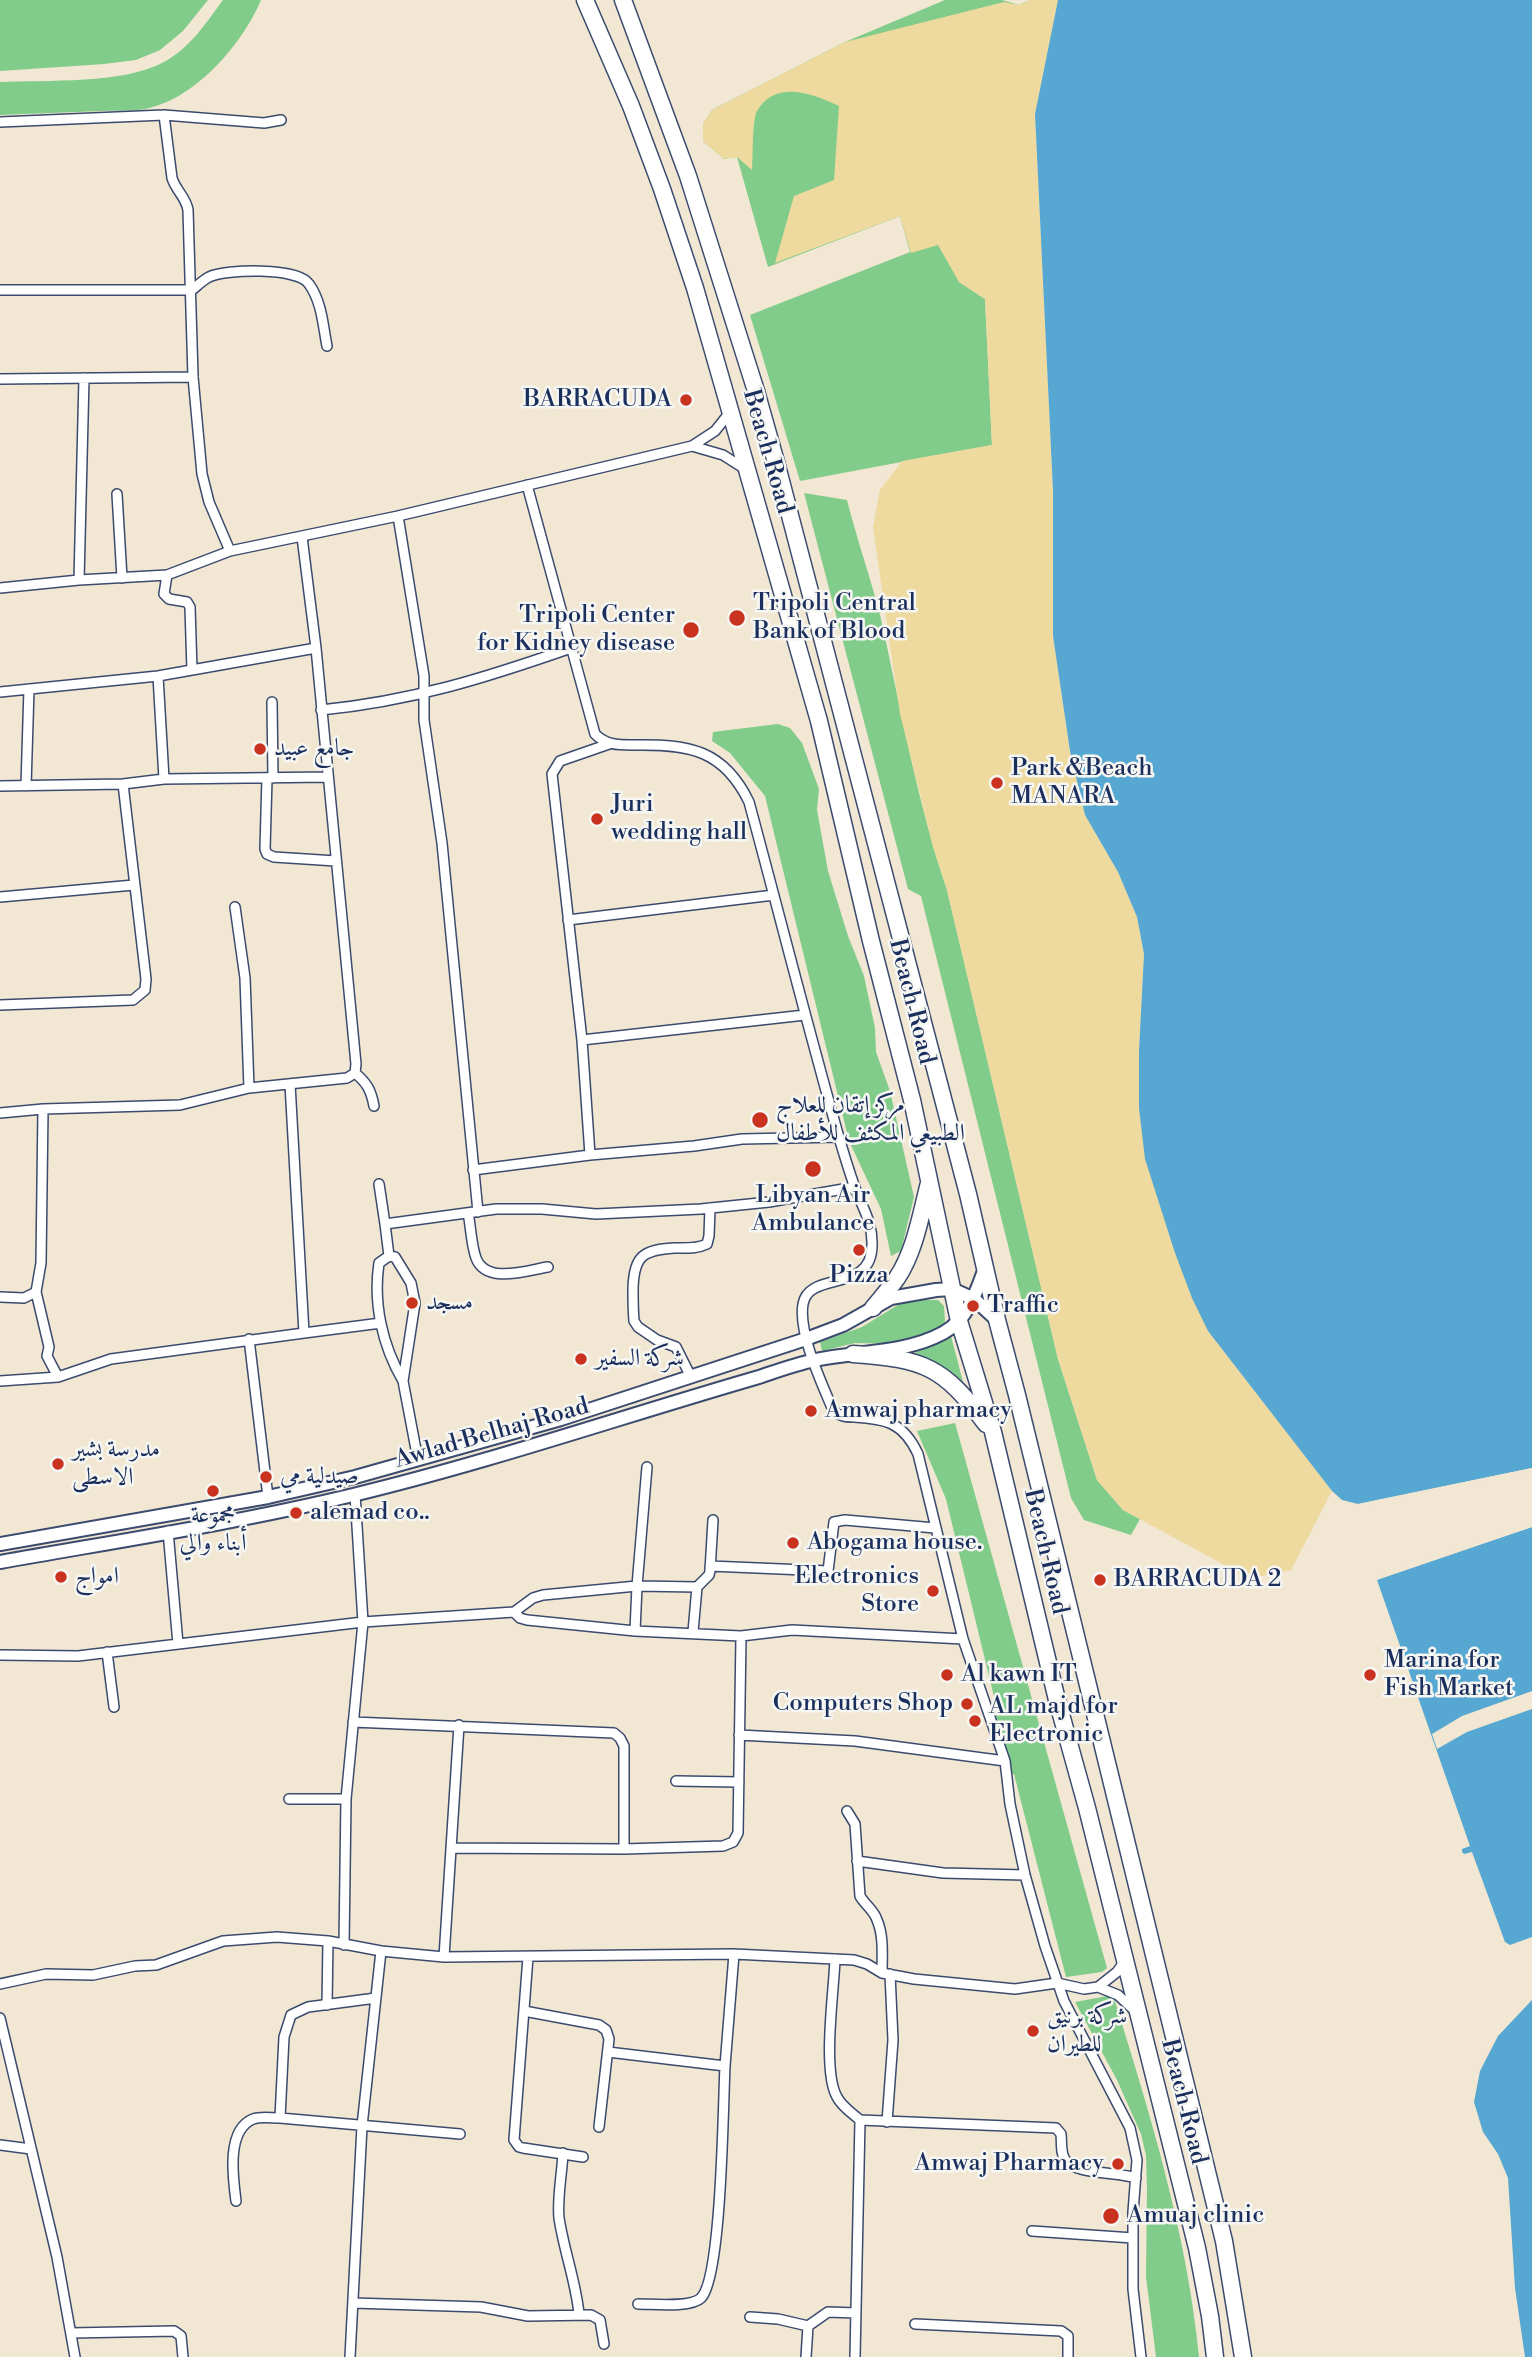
<!DOCTYPE html>
<html>
<head>
<meta charset="utf-8">
<style>
	body { margin:0 }
	canvas { display:block; background:#f1e7d2 }
</style>
</head>
<body>
<canvas width="1532" height="2357"></canvas>
<script>
const ctx = document.querySelector('canvas').getContext('2d');
ctx.lineJoin = 'round';
function fill(path, color) {
  ctx.fillStyle = color;
  ctx.fill(path, 'evenodd');
}
function stroke(path, color, width, dash) {
  ctx.strokeStyle = color;
  ctx.lineWidth = width;
  ctx.lineCap = dash ? 'butt' : 'round';
  ctx.setLineDash(dash || []);
  ctx.stroke(path);
}
function drawText(font, color, halo, rows, align = 'center') {
  ctx.font = font + ' "Libre Bodoni",Amiri,serif';
  ctx.lineWidth = 5;
  ctx.setLineDash([]);
  ctx.textBaseline = 'middle';
  ctx.strokeStyle = halo;
  ctx.fillStyle = color;
  for (const [text, x, y, turn = 0] of rows) {
    ctx.save();
    ctx.translate(x, y);
    ctx.rotate((+turn || 0) * Math.PI / 180);
    ctx.textAlign = isNaN(turn) ? turn : align;
    if (halo) ctx.strokeText(text, 0, 0);
    ctx.fillText(text, 0, 0);
    ctx.restore();
  }
}
fill(new Path2D(`
	M 0,0 L 208,0 L 183,31 L 160,50 L 136,60 L 104,64 L 0,71 Z
	M 223,0 L 261,0 C 243,43 197,97 149,108 C 135,112 117,110 101,111 C 68,112 34,114 0,115 L 0,82 C 46,80 125,84 164,62 C 190,48 206,23 223,0 Z
	M 945,0 L 1002,0 L 1019,5 L 1030,0 L 1058,0 L 959,282 L 985,299 L 992,445 L 800,481 L 750,315 L 910,252 L 900,216 L 768,267 L 737,157 L 724,159 L 703,141 L 703,124 L 712,110 L 845,42 Z
	M 804,493 L 847,500 C 857,540 871,579 881,619 C 901,710 917,801 947,890 L 1058,1359 L 1097,1480 L 1123,1510 L 1140,1519 L 1131,1535 L 1084,1520 L 1071,1498 L 921,896 L 908,889 Z
	M 778,724 L 790,728 L 802,743 L 819,789 L 817,810 L 828,871 L 848,936 L 864,976 L 875,1028 L 876,1052 L 890,1091 L 914,1197 L 901,1251 L 891,1256 L 881,1209 L 849,1141 L 765,796 L 730,753 L 712,741 L 713,732 Z
	M 921,1300 L 938,1300 L 944,1306 L 945,1323 L 935,1330 L 899,1344 L 855,1343 L 822,1351 L 820,1342 L 862,1327 L 901,1303 Z
	M 951,1336 L 963,1382 L 944,1367 L 915,1353 Z
	M 955,1423 L 1107,1968 L 1102,1972 L 1066,1977 L 1014,1774 L 1011,1774 L 994,1711 L 997,1709 L 946,1499 L 917,1431 Z
	M 1113,1995 C 1150,2114 1187,2233 1199,2357 L 1156,2357 L 1146,2277 L 1147,2189 L 1146,2155 L 1141,2134 L 1117,2080 L 1075,2002 Z`), '#81cc8a');
fill(new Path2D(`
	M 1030,0 L 1058,0 L 1035,114 L 1053,491 L 1053,636 L 1070,751 L 1085,815 L 1118,872 L 1137,917 L 1144,954 L 1139,1051 L 1139,1108 L 1208,1331 L 1332,1491 L 1291,1570 L 1261,1576 L 1241,1574 L 1123,1510 L 1097,1480 L 1058,1359 L 947,890 L 933,847 L 900,714 L 873,527 L 880,490 L 902,461 L 992,445 L 985,299 L 959,282 L 938,245 L 911,253 L 900,216 L 775,263 L 794,196 L 834,180 L 839,106 C 813,94 776,79 757,111 C 752,119 753,159 752,170 L 737,157 L 724,159 L 703,141 L 703,124 L 712,110 L 845,42 L 1004,2 L 1019,5 Z`), '#eeda9e');
fill(new Path2D(`
	M 1058,0 L 1532,0 L 1532,1468 L 1358,1504 L 1342,1500 L 1332,1491 L 1208,1331 L 1192,1298 L 1175,1253 L 1145,1159 L 1139,1108 L 1139,1051 L 1144,954 L 1137,917 L 1118,872 L 1085,815 L 1070,751 L 1053,636 L 1053,491 L 1035,114 Z
	M 1532,1527 L 1532,1937 L 1510,1945 L 1505,1942 L 1472,1852 L 1464,1854 L 1462,1852 L 1462,1849 L 1470,1846 L 1377,1580 Z
	M 1532,2000 L 1532,2357 L 1525,2357 L 1515,2288 L 1508,2178 L 1498,2154 L 1483,2132 L 1474,2102 L 1480,2071 L 1498,2036 Z`), '#56a7d1');
fill(new Path2D(`
	M 1532,1468 L 1532,1471 L 1359,1508 L 1358,1504 Z
	M 1532,1524 L 1532,1527 L 1380,1578 L 1379,1574 Z
	M 1532,1691 L 1532,1709 L 1467,1732 L 1437,1749 L 1432,1734 L 1462,1716 Z`), '#f1e7d2');
const street = new Path2D(`
	M 164,115 L 172,178 C 176,191 186,197 188,210 L 193,377 L 202,474 L 209,502 L 230,551
	M 0,122 L 164,115 L 264,123 L 281,120
	M 0,290 L 192,290 C 197,286 203,280 209,277 C 226,269 298,267 309,284 C 322,302 323,326 327,346
	M 0,379 L 193,377
	M 692,446 L 723,455 L 745,469
	M 527,485 L 595,734 C 607,746 620,745 636,745 C 689,744 724,750 749,802 C 779,913 807,1024 838,1134 C 843,1151 848,1168 854,1185 C 861,1205 873,1222 872,1245 C 872,1294 809,1270 803,1304 C 798,1333 822,1384 833,1410 C 839,1416 845,1417 854,1417 C 886,1419 903,1422 918,1454 L 963,1639 L 1005,1761 L 1010,1804 L 1025,1875 L 1045,1946 L 1064,2001 L 1130,2128 L 1137,2160 L 1133,2212 L 1133,2289 L 1141,2357
	M 117,494 L 122,578
	M 398,516 L 424,676 L 424,720 L 442,843 L 478,1212
	M 167,575 L 164,594 L 169,599 L 187,602 L 190,607 L 192,670
	M 79,580 L 84,378
	M 0,588 L 79,580 L 167,575 L 230,551 L 398,516 L 692,446 L 715,431 L 731,411
	M 158,676 L 164,779
	M 0,692 L 158,676 L 316,648
	M 272,702 L 273,778
	M 321,710 C 412,701 485,678 571,648
	M 267,778 L 265,849 L 267,854 L 274,857 L 336,861
	M 0,786 L 123,784 L 164,779 L 328,777
	M 26,786 L 29,689
	M 0,897 L 134,885
	M 235,907 L 245,978 L 249,1088
	M 568,920 L 774,895
	M 0,1005 L 133,1000 L 145,990 L 146,979 L 123,784
	M 582,1040 L 805,1015
	M 355,1073 C 367,1083 371,1090 374,1106
	M 0,1113 L 43,1109 L 180,1105 L 249,1088 L 347,1078 L 355,1073 L 356,1064 L 316,648 L 302,537
	M 590,1155 L 582,1040 L 552,774 L 560,761 L 609,744
	M 473,1170 L 590,1155 L 694,1146 L 742,1139 L 839,1137
	M 379,1184 L 385,1224
	M 468,1213 C 471,1227 471,1244 476,1258 C 486,1285 528,1270 548,1267
	M 389,1256 L 385,1224 L 496,1209 L 542,1209 L 596,1214 L 701,1209 L 769,1202 L 855,1187
	M 389,1256 L 395,1257 L 411,1283 L 415,1303 L 403,1381 L 418,1460
	M 389,1256 L 379,1263 C 373,1303 382,1345 403,1381
	M 36,1292 L 49,1347 L 47,1356 L 58,1377
	M 0,1297 L 24,1298 L 36,1292 L 41,1263 L 43,1109
	M 304,1333 L 381,1323
	M 249,1339 L 268,1497
	M 691,1377 L 676,1347 L 657,1340 L 638,1327 L 634,1321 C 633,1310 633,1299 633,1288 C 634,1256 643,1250 674,1248 C 685,1248 697,1249 707,1244 L 709,1236 L 710,1208
	M 0,1381 L 58,1377 L 111,1359 L 304,1333 L 290,1084
	M 168,1531 L 178,1644
	M 710,1566 L 828,1571 L 834,1522 L 845,1520 L 935,1528
	M 514,1612 L 533,1598 L 543,1595 L 637,1586 L 697,1587
	M 635,1631 L 637,1586 L 647,1467
	M 693,1632 L 697,1587 L 709,1575 L 710,1571 L 713,1520
	M 107,1652 L 114,1707
	M 0,1655 L 78,1656 L 363,1622 L 514,1612 L 520,1618 L 527,1620 L 635,1631 L 741,1636 L 792,1630 L 963,1639
	M 353,1722 L 614,1733 L 620,1738 L 624,1746 L 624,1849
	M 739,1735 L 855,1741 L 1005,1761
	M 676,1781 L 739,1782
	M 289,1799 L 346,1799
	M 847,1811 L 855,1824 L 860,1896 C 865,1905 874,1910 877,1920 C 884,1936 882,1956 882,1973
	M 453,1848 L 624,1849 L 723,1846 L 733,1842 L 738,1833 L 741,1636
	M 857,1861 L 943,1873 L 1025,1875
	M 344,1945 L 346,1799 L 363,1622 L 355,1494
	M 444,1957 L 459,1725
	M 528,1957 L 514,2140 L 519,2147 L 523,2148 L 583,2157
	M 835,1959 C 834,1991 822,2071 837,2097 C 842,2107 852,2113 860,2120 L 1056,2128 L 1061,2134 C 1062,2142 1060,2154 1066,2161 C 1075,2174 1119,2172 1136,2178
	M 0,1984 L 46,1974 L 93,1975 L 135,1966 L 156,1965 L 223,1941 L 277,1937 L 328,1941 L 381,1951 L 444,1957 L 734,1954 L 854,1960 L 867,1964 L 882,1973 L 914,1979 L 1015,1989 L 1057,1983 L 1084,1989 L 1098,1987 L 1117,1972 L 1125,1961
	M 1098,1987 L 1118,1995 L 1134,2010
	M 327,2005 L 328,1941
	M 524,2011 L 599,2025 L 606,2030 L 609,2039 L 599,2127
	M 0,2018 L 57,2257 L 75,2357
	M 608,2052 L 725,2066
	M 280,2118 L 284,2037 L 291,2015 L 308,2007 L 376,1998
	M 887,2122 L 893,2040 L 890,1974
	M 0,2145 L 31,2149
	M 563,2153 C 562,2174 557,2198 559,2218 C 564,2251 576,2282 579,2314
	M 236,2201 C 233,2178 226,2130 253,2119 C 261,2116 271,2118 280,2118 L 460,2134
	M 1032,2231 L 1133,2238
	M 353,2303 L 481,2307 L 528,2316 L 591,2315 L 600,2320 L 604,2344
	M 638,2304 C 653,2304 691,2308 701,2298 C 722,2277 723,2104 725,2066 C 728,2029 731,1991 734,1954
	M 750,2317 L 778,2319 L 808,2326 L 828,2312 L 856,2313
	M 915,2324 L 1061,2331 L 1068,2336 L 1068,2357
	M 71,2333 L 174,2331 L 181,2336 L 183,2357
	M 350,2357 L 362,2126 L 381,1951
	M 806,2357 L 808,2326
	M 855,2357 L 860,2120`);
const secondary = new Path2D(`
	M 0,1544 L 268,1497 L 355,1477 L 561,1419 L 806,1339 L 843,1325 L 891,1298 L 936,1290 L 952,1289 L 974,1299 L 997,1320
	M 0,1562 C 118,1541 237,1523 353,1495 C 490,1462 624,1416 759,1377 C 777,1371 796,1364 815,1360 C 857,1351 904,1354 943,1333 C 968,1319 976,1293 985,1268`);
const highway = new Path2D(`
	M 585,0 L 631,106 L 662,189 L 695,288 L 819,721 L 871,941 L 912,1100 L 959,1321 L 993,1432 L 1057,1700 L 1087,1808 L 1197,2248 L 1210,2316 L 1215,2357
	M 623,0 L 688,176 L 756,391 L 776,462 L 968,1194 L 997,1320 L 1017,1395 L 1224,2241 L 1243,2357
	M 873,1308 C 881,1298 890,1288 897,1278 C 915,1251 921,1214 929,1183
	M 853,1354 C 924,1359 943,1366 986,1424`);
stroke(street, '#3b4b6f', 12);
stroke(secondary, '#3b4b6f', 16);
stroke(highway, '#3b4b6f', 19);
stroke(street, '#fff', 9);
stroke(secondary, '#fff', 12);
stroke(highway, '#fff', 16);
for (const [x, y, r, color] of [
	[686,400,7,"#c8321e"],
	[737,618,9,"#c8321e"],
	[691,630,9,"#c8321e"],
	[260,749,7,"#c8321e"],
	[997,783,7,"#c8321e"],
	[597,819,7,"#c8321e"],
	[760,1120,9,"#c8321e"],
	[813,1169,9,"#c8321e"],
	[859,1250,7,"#c8321e"],
	[412,1303,7,"#c8321e"],
	[973,1306,7,"#c8321e"],
	[581,1359,7,"#c8321e"],
	[811,1411,7,"#c8321e"],
	[58,1464,7,"#c8321e"],
	[266,1477,7,"#c8321e"],
	[213,1491,7,"#c8321e"],
	[296,1513,7,"#c8321e"],
	[793,1543,7,"#c8321e"],
	[61,1577,7,"#c8321e"],
	[1100,1580,7,"#c8321e"],
	[933,1591,7,"#c8321e"],
	[947,1675,7,"#c8321e"],
	[1370,1675,7,"#c8321e"],
	[967,1704,7,"#c8321e"],
	[975,1721,7,"#c8321e"],
	[1033,2031,7,"#c8321e"],
	[1118,2164,7,"#c8321e"],
	[1111,2216,9,"#c8321e"]
]) {
  const dot = new Path2D();
  dot.arc(x, y, r, 0, 2 * Math.PI);
  ctx.fillStyle = color;
  ctx.fill(dot);
  stroke(dot, '#f6f6f2', 2.5);
}
drawText('24px', '#1b2f5e', '#f6f6f2', [
	["BARRACUDA",672,400,"right"],
	["Tripoli Central",753,604],
	["Bank of Blood",753,632],
	["Tripoli Center",675,616,"right"],
	["for Kidney disease",675,644,"right"],
	["جامع عبيد",274,749],
	["Park &Beach",1011,769],
	["MANARA",1011,797],
	["Juri",611,805],
	["wedding hall",611,833],
	["مركز إتقان للعلاج",776,1106],
	["الطبيعي المكثف للأطفال",776,1134],
	["Libyan Air",813,1196,"center"],
	["Ambulance",813,1224,"center"],
	["Pizza",859,1276,"center"],
	["مسجد",426,1303],
	["Traffic",987,1306],
	["شركة السفير",595,1359],
	["Amwaj pharmacy",825,1411],
	["مدرسة بشير",72,1450],
	["الاسطى",72,1478],
	["صيدلية مي",280,1477],
	["alemad co..",310,1513],
	["مجموعة",213,1516,"center"],
	["أبناء والي",213,1544,"center"],
	["Abogama house.",807,1543],
	["امواج",75,1577],
	["Electronics",919,1577,"right"],
	["Store",919,1605,"right"],
	["BARRACUDA 2",1114,1580],
	["Marina for",1384,1661],
	["Fish Market",1384,1689],
	["Al kawn IT",961,1675],
	["Computers Shop",953,1704,"right"],
	["AL majd for",989,1707],
	["Electronic",989,1735],
	["شركة برنيق",1047,2017],
	["للطيران",1047,2045],
	["Amwaj Pharmacy",1104,2164,"right"],
	["Amuaj clinic",1127,2216]
], 'left');
drawText('24px', '#1b2f5e', '#f6f6f2', [
	["Beach Road",767,452,74],
	["Beach Road",911,1002,76],
	["Awlad Belhaj Road",492,1434,-16],
	["Beach Road",1045,1552,77],
	["Beach Road",1183,2102,76]
]);
</script>
</body>
</html>
